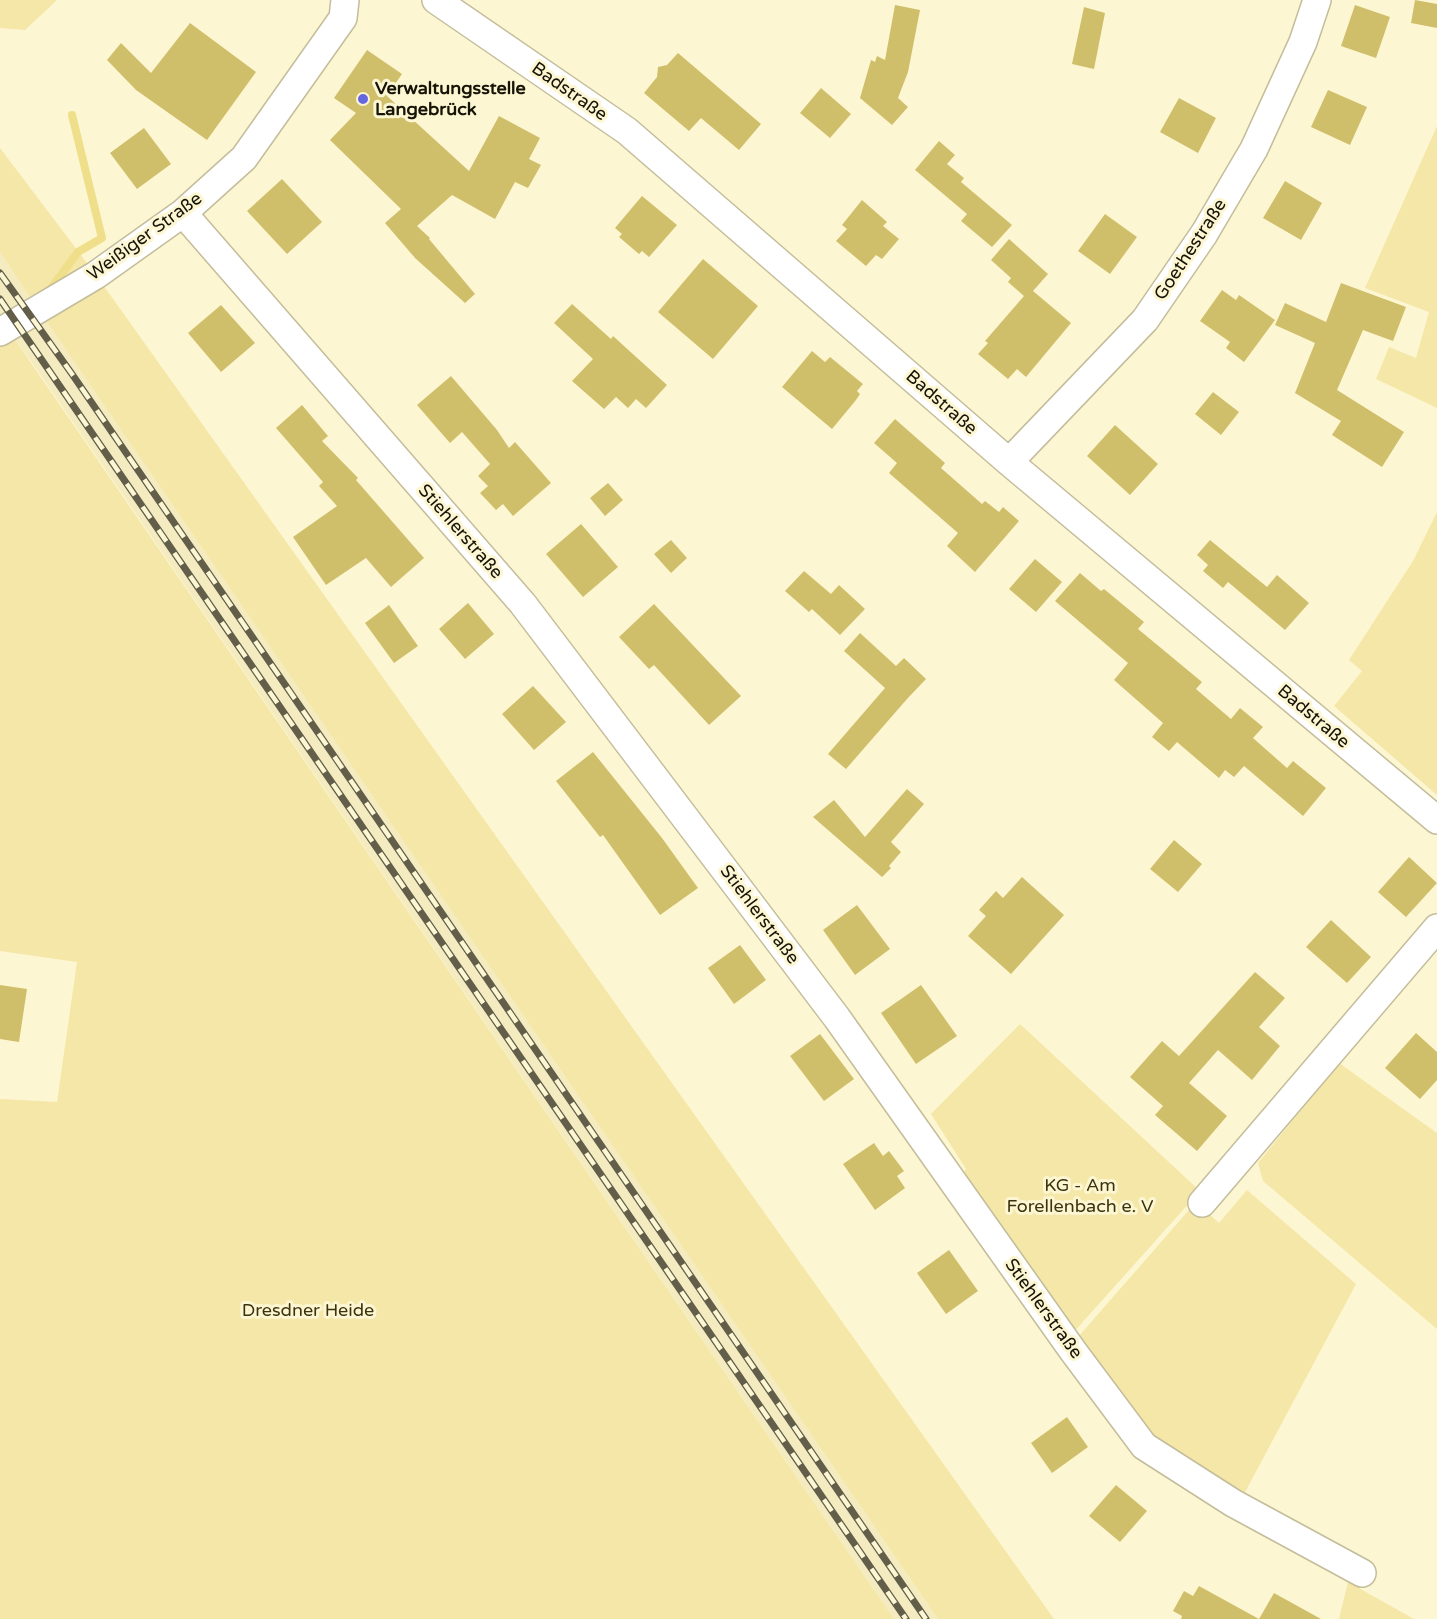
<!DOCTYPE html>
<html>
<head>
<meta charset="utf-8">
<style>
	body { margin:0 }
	canvas { display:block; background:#fdf6d2 }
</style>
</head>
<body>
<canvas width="1437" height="1619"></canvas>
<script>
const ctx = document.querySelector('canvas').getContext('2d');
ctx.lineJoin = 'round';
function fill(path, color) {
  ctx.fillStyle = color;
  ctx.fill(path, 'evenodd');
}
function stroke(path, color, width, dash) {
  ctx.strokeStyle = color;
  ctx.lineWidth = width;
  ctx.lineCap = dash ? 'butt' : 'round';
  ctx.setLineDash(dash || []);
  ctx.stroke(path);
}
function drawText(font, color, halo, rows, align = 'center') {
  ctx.font = font + ' "Varela Round",sans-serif';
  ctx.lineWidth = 6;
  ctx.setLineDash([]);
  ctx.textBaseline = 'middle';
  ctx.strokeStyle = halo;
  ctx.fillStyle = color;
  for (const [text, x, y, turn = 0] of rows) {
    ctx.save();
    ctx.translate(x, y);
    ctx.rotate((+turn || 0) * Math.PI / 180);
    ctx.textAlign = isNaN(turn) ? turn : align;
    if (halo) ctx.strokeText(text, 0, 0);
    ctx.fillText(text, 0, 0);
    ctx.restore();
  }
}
fill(new Path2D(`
	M 0,252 L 38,309 L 938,1619 L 894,1619 L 35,367 L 0,319 Z`), '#f4ecc0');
fill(new Path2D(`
	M 0,0 L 57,0 L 25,30 L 0,28 Z
	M 1437,126 L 1437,408 L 1376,379 L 1389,347 L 1416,358 L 1429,312 L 1365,288 Z
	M 0,148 L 96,275 L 1054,1619 L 938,1619 L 38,309 L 7,328 L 894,1619 L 0,1619 L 0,1099 L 57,1102 L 77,962 L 0,951 L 0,320 L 38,309 L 0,252 Z
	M 1437,512 L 1437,795 L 1334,706 L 1362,671 L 1349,660 L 1413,561 Z
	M 1020,1024 L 1200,1191 L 1072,1334 L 960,1177 L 966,1169 L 931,1114 Z
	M 1339,1063 L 1437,1133 L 1437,1329 L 1263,1181 L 1258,1163 Z
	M 1247,1190 L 1356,1284 L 1243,1496 L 1168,1455 L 1136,1422 L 1079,1336 L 1196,1202 L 1219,1223 Z
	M 1348,1582 L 1414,1619 L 1339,1619 Z`), '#f4e7a7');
stroke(new Path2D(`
	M 49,291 L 78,252 L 102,238 L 72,115`), '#f0df8a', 8);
fill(new Path2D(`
	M 1415,0 L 1437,4 L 1437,28 L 1411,23 Z
	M 895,5 L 920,10 L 908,72 L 898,98 L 908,107 L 892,125 L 860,98 L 871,60 L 875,62 L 877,56 L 885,60 Z
	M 1355,5 L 1390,17 L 1376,58 L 1341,46 Z
	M 1084,7 L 1105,13 L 1094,69 L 1072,64 Z
	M 190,23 L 256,72 L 207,140 L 136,90 L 107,60 L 121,43 L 151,73 Z
	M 367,50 L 402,74 L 387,96 L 469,171 L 499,116 L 540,138 L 529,159 L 541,165 L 528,188 L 515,182 L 495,219 L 452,195 L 417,226 L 430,238 L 429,239 L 475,294 L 465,303 L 415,258 L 385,223 L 401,209 L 330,140 L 356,113 L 334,98 Z
	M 678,53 L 761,124 L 739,150 L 701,118 L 689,131 L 644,93 L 657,77 L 658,67 L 667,65 Z
	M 821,88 L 851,114 L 830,138 L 800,113 Z
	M 1328,90 L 1367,107 L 1350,145 L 1311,127 Z
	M 1179,98 L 1216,118 L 1198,153 L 1160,132 Z
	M 144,128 L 171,164 L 137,189 L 110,153 Z
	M 939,141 L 955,155 L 947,164 L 964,178 L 961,182 L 1012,225 L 992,247 L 961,221 L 967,214 L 915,170 Z
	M 282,179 L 322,222 L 287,254 L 247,211 Z
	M 1285,181 L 1322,203 L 1301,240 L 1263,218 Z
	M 642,196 L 677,225 L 649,257 L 642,251 L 639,254 L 619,237 L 622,234 L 615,228 Z
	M 862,200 L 887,222 L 883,226 L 899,239 L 882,259 L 876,255 L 866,266 L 836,241 L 847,229 L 842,225 Z
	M 1105,214 L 1137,237 L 1110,274 L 1078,251 Z
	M 1009,239 L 1048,274 L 1033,291 L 1071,323 L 1026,377 L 1017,369 L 1008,379 L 978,354 L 988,343 L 985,341 L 1024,296 L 1008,282 L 1011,278 L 991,260 Z
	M 703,259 L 758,306 L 713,359 L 658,312 Z
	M 1341,283 L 1406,307 L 1393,341 L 1363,330 L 1337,390 L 1404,432 L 1382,467 L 1332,435 L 1341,421 L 1295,393 L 1315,343 L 1275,325 L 1285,303 L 1326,322 Z
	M 1222,290 L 1236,300 L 1239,295 L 1275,320 L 1244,362 L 1226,348 L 1230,342 L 1200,321 Z
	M 572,304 L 611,339 L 613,336 L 667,385 L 646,408 L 636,399 L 628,408 L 616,397 L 604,409 L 572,381 L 593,359 L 554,323 Z
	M 221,305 L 255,343 L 221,372 L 188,333 Z
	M 812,351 L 825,362 L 830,357 L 863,384 L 857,391 L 860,394 L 856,400 L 832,429 L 782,387 Z
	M 451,376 L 497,430 L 509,448 L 515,442 L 551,483 L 513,516 L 503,504 L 496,510 L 480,493 L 488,486 L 478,476 L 490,464 L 462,432 L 450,443 L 417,405 Z
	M 1213,392 L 1239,412 L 1221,435 L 1195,414 Z
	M 302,405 L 328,436 L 322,441 L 358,478 L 356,480 L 424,558 L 391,587 L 366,558 L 326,585 L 293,537 L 337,506 L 319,486 L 323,482 L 276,428 Z
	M 895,419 L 945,463 L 941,468 L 982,504 L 985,501 L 999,512 L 1003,507 L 1019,521 L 975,572 L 947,546 L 958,533 L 889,473 L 897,463 L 874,443 Z
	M 1115,425 L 1158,464 L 1130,495 L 1087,456 Z
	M 608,483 L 623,500 L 605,516 L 590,498 Z
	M 581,524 L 618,567 L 583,597 L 546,554 Z
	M 671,540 L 687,558 L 671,573 L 654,554 Z
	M 1210,540 L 1267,587 L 1277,575 L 1309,603 L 1285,630 L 1228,582 L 1223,588 L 1203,571 L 1208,565 L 1197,555 Z
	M 1035,559 L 1062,582 L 1036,612 L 1009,589 Z
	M 804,571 L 831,594 L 839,585 L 865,609 L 840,635 L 812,609 L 809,612 L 785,591 Z
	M 1080,573 L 1101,591 L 1104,589 L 1144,622 L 1138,629 L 1202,682 L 1196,689 L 1231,719 L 1240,708 L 1263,727 L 1253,738 L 1287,768 L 1293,761 L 1326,788 L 1303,816 L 1244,766 L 1234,777 L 1225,770 L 1219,778 L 1177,742 L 1169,751 L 1152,737 L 1163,723 L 1114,680 L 1128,663 L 1055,601 Z
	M 468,603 L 494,634 L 465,659 L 439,629 Z
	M 654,604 L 741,696 L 709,725 L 654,665 L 649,669 L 619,637 Z
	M 389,605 L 418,646 L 394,663 L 365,623 Z
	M 860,633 L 896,666 L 904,658 L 926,679 L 907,699 L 846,769 L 828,754 L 885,688 L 844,651 Z
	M 533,686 L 566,722 L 534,750 L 502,714 Z
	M 593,752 L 662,838 L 698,888 L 660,915 L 603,835 L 600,837 L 556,781 Z
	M 907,789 L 924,804 L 891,842 L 901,852 L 889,866 L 891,868 L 882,877 L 813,817 L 834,800 L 865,837 Z
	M 1174,840 L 1202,864 L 1178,892 L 1150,869 Z
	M 1409,857 L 1437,883 L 1406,917 L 1378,892 Z
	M 1022,877 L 1064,915 L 1011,974 L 968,936 L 986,916 L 979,910 L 996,891 L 1003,898 Z
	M 857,905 L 890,949 L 855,975 L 823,930 Z
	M 1331,920 L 1371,957 L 1347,983 L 1306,947 Z
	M 740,945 L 766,980 L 734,1004 L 708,968 Z
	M 1255,972 L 1285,998 L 1259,1027 L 1280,1046 L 1252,1080 L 1218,1050 L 1189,1083 L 1227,1116 L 1197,1151 L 1155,1115 L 1163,1106 L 1130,1077 L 1162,1041 L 1179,1056 Z
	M 0,985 L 27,989 L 19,1042 L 0,1039 Z
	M 921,985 L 957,1036 L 916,1064 L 881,1013 Z
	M 1416,1033 L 1437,1052 L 1437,1080 L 1420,1099 L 1385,1068 Z
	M 820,1034 L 854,1079 L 824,1101 L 790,1056 Z
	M 874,1143 L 883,1156 L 889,1151 L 904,1171 L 897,1176 L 905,1188 L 875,1210 L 843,1164 Z
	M 949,1250 L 978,1291 L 946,1314 L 917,1273 Z
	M 1067,1417 L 1088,1447 L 1052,1473 L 1031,1443 Z
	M 1116,1485 L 1147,1511 L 1120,1542 L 1089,1516 Z
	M 1199,1586 L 1259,1619 L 1274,1593 L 1321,1619 L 1181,1619 L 1182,1616 L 1173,1611 L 1184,1591 L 1193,1596 Z`), '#d0bf6a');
const minor = new Path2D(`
	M 436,0 L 627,131 L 1009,462 L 1437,820
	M 183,213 L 523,604 L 837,1018 L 1073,1351 L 1144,1446 L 1233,1503 L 1362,1573
	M 0,332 L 96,275 L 183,213 L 244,158 L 343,18 L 345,0
	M 1009,462 L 1145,320 L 1204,234 L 1254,149 L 1303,42 L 1317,0
	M 1202,1203 L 1437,928`);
stroke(minor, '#c4bd9b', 30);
stroke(minor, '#fff', 27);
const rail = new Path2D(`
	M 0,273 L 72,374 L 926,1619
	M 0,299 L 906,1619`);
stroke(rail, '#625e4a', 7);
stroke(rail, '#fdf6d2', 4.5, [14]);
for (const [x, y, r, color] of [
	[363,99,6,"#6567e0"]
]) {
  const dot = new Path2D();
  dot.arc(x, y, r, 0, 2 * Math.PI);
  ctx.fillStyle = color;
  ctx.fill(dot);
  stroke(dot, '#fdf6d2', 2);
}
drawText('bold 18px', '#161307', '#fdf6d2', [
	["Verwaltungsstelle",375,89],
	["Langebrück",375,110]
], 'left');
drawText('18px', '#161307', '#fdf6d2', [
	["Badstraße",569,92,35],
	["Weißiger Straße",145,237,-36],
	["Goethestraße",1191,250,-57],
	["Badstraße",941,403,41],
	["Stiehlerstraße",460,532,49],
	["Badstraße",1313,717,40],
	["Stiehlerstraße",759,915,53],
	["Stiehlerstraße",1043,1309,54]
]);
drawText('18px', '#3a330d', '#fdf6d2', [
	["KG - Am",1080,1186],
	["Forellenbach e. V",1080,1207],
	["Dresdner Heide",308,1311]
]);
</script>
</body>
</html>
